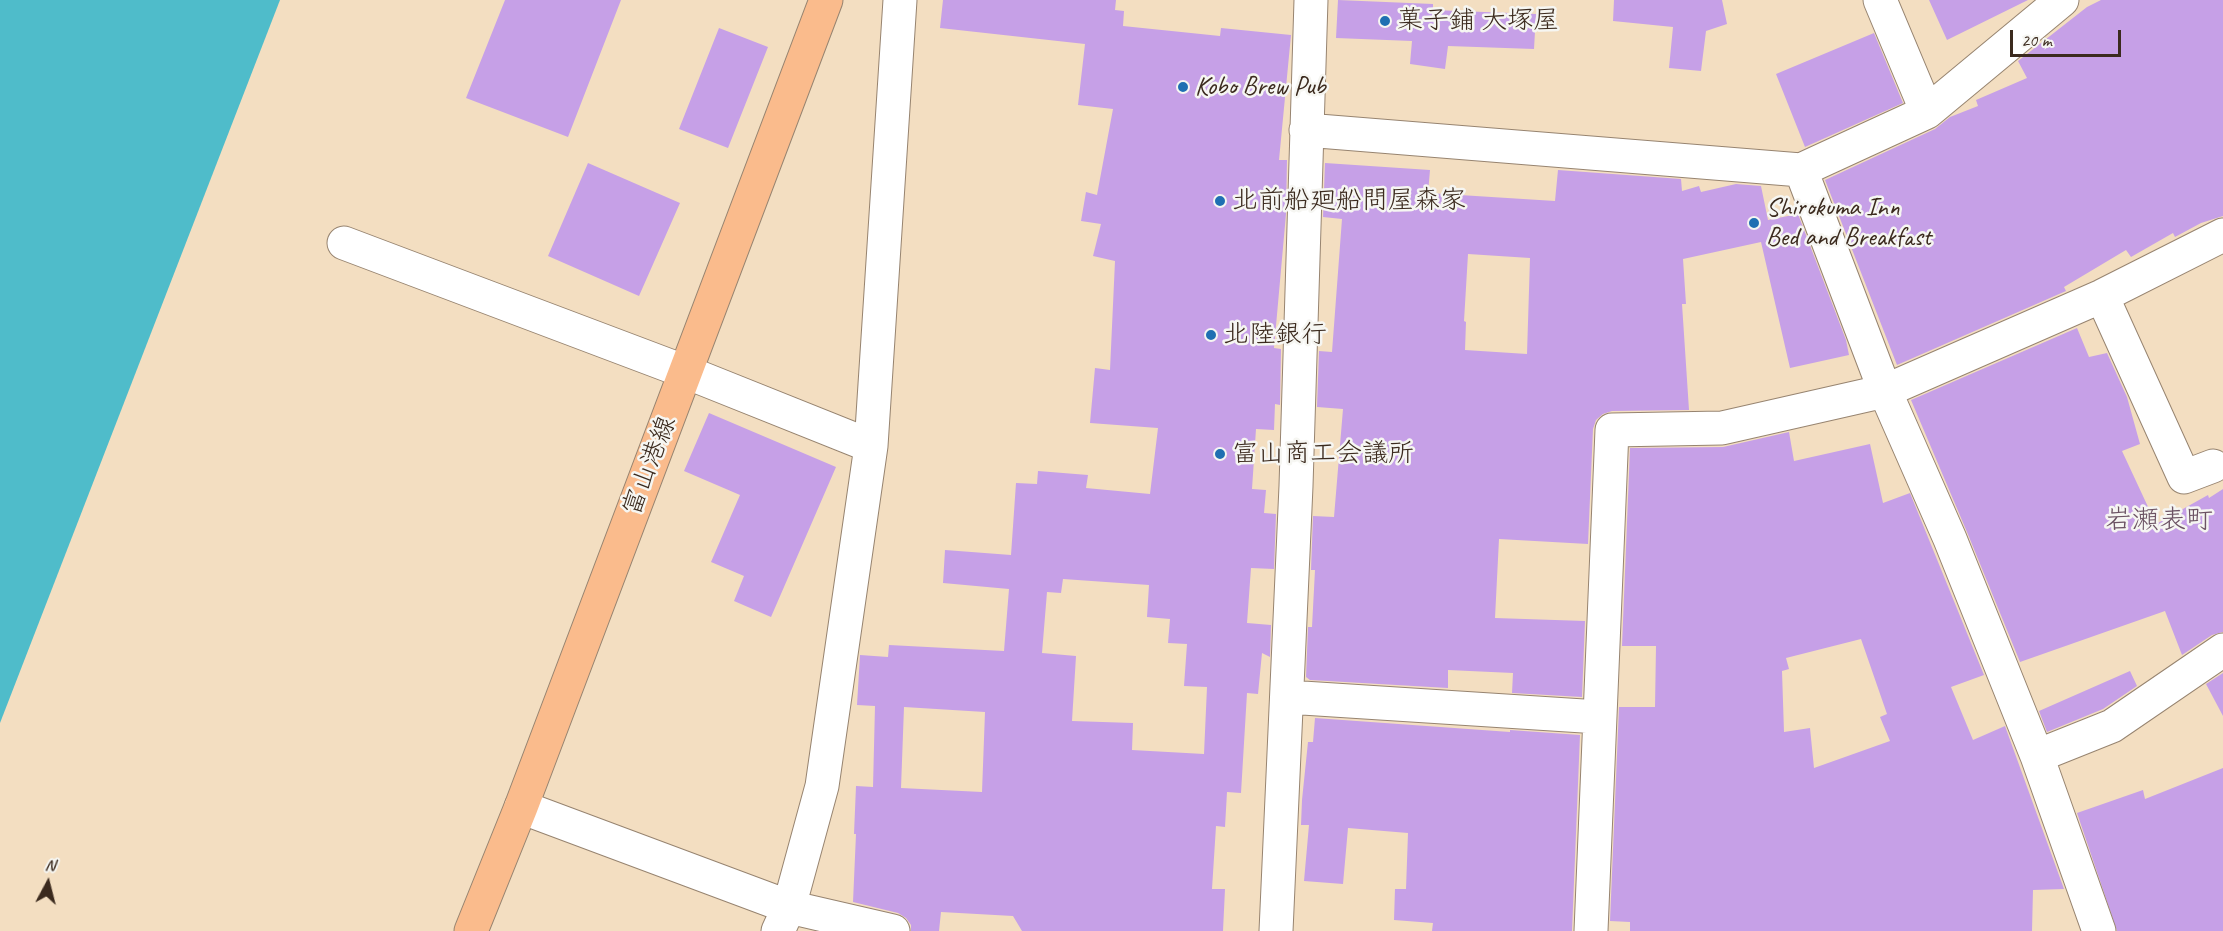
<!DOCTYPE html>
<html>
<head>
<meta charset="utf-8">
<style>
	body { margin:0 }
	#map { position:relative; width:2223px; height:931px; overflow:hidden; background:#f3dec1; font-family:Caveat,sans-serif }
	canvas { display:block }
	.north { position:absolute; left:18px; top:853px; width:60px; height:60px; -webkit-text-stroke:4px #f6f6f2; paint-order:stroke; rotate:7deg; font-size:16px; font-weight:700; line-height:24px; text-align:center; color:#3b2a1e }
	.north::after { content:''; display:block; margin:auto; width:21px; height:27px; background:#3b2a1e; clip-path:polygon(50% 0,100% 100%,50% 72%,0 100%) }
	.scale { position:absolute; left:2010px; top:30px; width:111px; height:27px; box-sizing:border-box; border:3px solid #3b2a1e; border-top:0; padding-left:8px; font-size:18px; line-height:21px; white-space:nowrap; color:#3b2a1e; -webkit-text-stroke:4px #f6f6f2; paint-order:stroke }
</style>
</head>
<body>
<div id="map">
<canvas width="2223" height="931"></canvas>
<div class="north">N</div>
<div class="scale">20 m</div>
</div>
<script>
const ctx = document.querySelector('canvas').getContext('2d');
ctx.lineJoin = 'round';
function fill(path, color) {
  ctx.fillStyle = color;
  ctx.fill(path, 'evenodd');
}
function stroke(path, color, width, dash) {
  ctx.strokeStyle = color;
  ctx.lineWidth = width;
  ctx.lineCap = dash ? 'butt' : 'round';
  ctx.setLineDash(dash || []);
  ctx.stroke(path);
}
function drawText(font, color, halo, rows, align = 'center') {
  ctx.font = font + ' Caveat,"Klee One",sans-serif';
  ctx.lineWidth = 5;
  ctx.setLineDash([]);
  ctx.textBaseline = 'middle';
  ctx.strokeStyle = halo;
  ctx.fillStyle = color;
  for (const [text, x, y, turn = 0] of rows) {
    ctx.save();
    ctx.translate(x, y);
    ctx.rotate((+turn || 0) * Math.PI / 180);
    ctx.textAlign = isNaN(turn) ? turn : align;
    if (halo) ctx.strokeText(text, 0, 0);
    ctx.fillText(text, 0, 0);
    ctx.restore();
  }
}
fill(new Path2D(`
	M 0,0 L 280,0 L 0,723 Z`), '#4fbcca');
fill(new Path2D(`
	M 505,0 L 621,0 L 568,137 L 466,98 Z
	M 943,0 L 1116,0 L 1115,10 L 1124,11 L 1123,26 L 1220,36 L 1221,28 L 1291,35 L 1279,160 L 1287,160 L 1286,214 L 1274,348 L 1281,349 L 1280,405 L 1275,404 L 1274,430 L 1256,429 L 1252,489 L 1266,490 L 1264,513 L 1276,514 L 1274,569 L 1251,568 L 1247,623 L 1271,625 L 1270,657 L 1262,653 L 1258,694 L 1247,693 L 1241,793 L 1227,792 L 1225,827 L 1216,826 L 1212,889 L 1225,889 L 1223,931 L 1022,931 L 1013,916 L 941,912 L 939,931 L 911,931 L 911,925 L 906,918 L 898,913 L 853,902 L 856,834 L 854,834 L 856,786 L 873,787 L 875,706 L 857,705 L 860,655 L 888,657 L 889,645 L 1004,651 L 1009,589 L 943,583 L 945,550 L 1011,555 L 1016,483 L 1037,484 L 1038,471 L 1088,475 L 1086,488 L 1150,494 L 1158,428 L 1090,423 L 1095,368 L 1110,370 L 1115,261 L 1093,256 L 1101,224 L 1081,221 L 1086,192 L 1097,195 L 1113,109 L 1078,105 L 1085,44 L 940,28 ZM 1063,579 L 1149,585 L 1147,617 L 1170,619 L 1168,643 L 1187,644 L 1184,686 L 1207,687 L 1204,754 L 1132,750 L 1133,723 L 1072,721 L 1076,656 L 1042,653 L 1047,592 L 1061,593 ZM 904,707 L 985,712 L 982,792 L 901,788 Z
	M 1338,0 L 1433,4 L 1433,10 L 1536,14 L 1534,49 L 1448,46 L 1445,69 L 1410,64 L 1412,41 L 1336,38 Z
	M 1614,0 L 1722,0 L 1727,24 L 1706,31 L 1701,71 L 1669,68 L 1673,27 L 1613,21 Z
	M 1929,0 L 2028,0 L 1947,40 Z
	M 2101,0 L 2223,0 L 2223,216 L 2201,223 L 2175,237 L 2173,233 L 2131,257 L 2126,250 L 2064,287 L 2066,291 L 1897,365 L 1825,180 L 1935,129 L 1950,117 L 1978,106 L 1976,100 L 2027,78 L 2018,61 L 2087,7 Z
	M 719,28 L 768,47 L 728,148 L 679,129 Z
	M 1874,33 L 1903,103 L 1805,147 L 1776,74 Z
	M 588,163 L 680,203 L 639,296 L 548,256 Z
	M 1325,163 L 1430,170 L 1428,193 L 1555,201 L 1558,170 L 1681,179 L 1682,191 L 1699,186 L 1701,192 L 1736,184 L 1761,186 L 1768,220 L 1798,214 L 1846,340 L 1849,355 L 1790,368 L 1761,242 L 1683,259 L 1686,304 L 1682,304 L 1689,410 L 1612,411 L 1603,414 L 1596,420 L 1593,429 L 1588,544 L 1499,539 L 1495,618 L 1585,621 L 1582,697 L 1512,693 L 1513,673 L 1448,670 L 1448,688 L 1310,680 L 1306,677 L 1308,627 L 1312,627 L 1315,570 L 1311,570 L 1313,516 L 1334,517 L 1343,409 L 1317,407 L 1319,351 L 1332,352 L 1342,219 L 1323,217 ZM 1468,254 L 1530,258 L 1527,354 L 1465,350 L 1466,322 L 1464,321 Z
	M 2077,328 L 2089,357 L 2107,353 L 2127,397 L 2140,444 L 2122,451 L 2156,524 L 2208,495 L 2209,498 L 2223,489 L 2223,632 L 2212,635 L 2182,655 L 2165,611 L 2020,662 L 1967,532 L 1911,400 Z
	M 709,413 L 836,467 L 771,617 L 734,601 L 744,576 L 711,562 L 740,495 L 684,471 Z
	M 1789,432 L 1794,461 L 1870,444 L 1883,503 L 1910,493 L 1984,675 L 1951,687 L 1973,740 L 2005,726 L 2064,889 L 2033,890 L 2032,931 L 1630,931 L 1630,922 L 1610,921 L 1619,707 L 1655,707 L 1656,646 L 1622,646 L 1630,448 L 1723,447 ZM 1861,639 L 1887,714 L 1880,717 L 1890,741 L 1814,768 L 1810,728 L 1784,732 L 1782,671 L 1789,669 L 1786,658 Z
	M 2130,671 L 2137,686 L 2103,709 L 2047,732 L 2039,711 Z
	M 2223,673 L 2223,716 L 2206,684 Z
	M 1315,718 L 1510,732 L 1510,730 L 1580,735 L 1572,931 L 1432,931 L 1433,923 L 1394,920 L 1395,889 L 1406,889 L 1408,833 L 1348,828 L 1343,884 L 1304,881 L 1309,825 L 1301,825 L 1302,800 L 1308,742 L 1313,742 Z
	M 2223,768 L 2223,931 L 2117,931 L 2077,813 L 2143,790 L 2145,799 Z`), '#c6a0e7');
const minor = new Path2D(`
	M 1880,0 L 1927,112
	M 1306,130 L 1801,170 L 1927,112 L 2062,0
	M 1801,170 L 1885,391 L 1950,539 L 2037,756 L 2099,931
	M 344,243 L 686,372 L 871,446
	M 2102,296 L 2184,477 L 2213,466
	M 1287,697 L 1599,717
	M 2037,756 L 2112,726 L 2223,650
	M 521,807 L 789,907 L 893,931
	M 778,931 L 789,907 L 822,786 L 871,446 L 900,0
	M 1276,931 L 1296,486 L 1311,0
	M 1591,931 L 1612,430 L 1722,428 L 1885,391 L 2102,296 L 2223,235`);
const major = new Path2D(`
	M 471,931 L 521,807 L 826,0`);
stroke(minor, '#978470', 35);
stroke(major, '#978470', 35);
stroke(minor, '#fff', 33);
stroke(major, '#fabb8c', 33);
for (const [x, y, r, color] of [
	[1385,21,6,"#1f6fb2"],
	[1183,87,6,"#1f6fb2"],
	[1220,201,6,"#1f6fb2"],
	[1754,223,6,"#1f6fb2"],
	[1211,335,6,"#1f6fb2"],
	[1220,454,6,"#1f6fb2"]
]) {
  const dot = new Path2D();
  dot.arc(x, y, r, 0, 2 * Math.PI);
  ctx.fillStyle = color;
  ctx.fill(dot);
  stroke(dot, '#f6f6f2', 2);
}
drawText('26px', '#3b2a1e', '#f6f6f2', [
	["菓子鋪 大塚屋",1397,21],
	["Kobo Brew Pub",1195,87],
	["北前船廻船問屋森家",1232,201],
	["Shirokuma Inn",1766,208],
	["Bed and Breakfast",1766,238],
	["北陸銀行",1223,335],
	["富山商工会議所",1232,454]
], 'left');
drawText('26px', '#3b2a1e', '#f6f6f2', [
	["富山港線",650,466,-69]
]);
drawText('27px', '#6c5364', '#f6f6f2', [
	["岩瀬表町",2159,521]
]);
</script>
</body>
</html>
